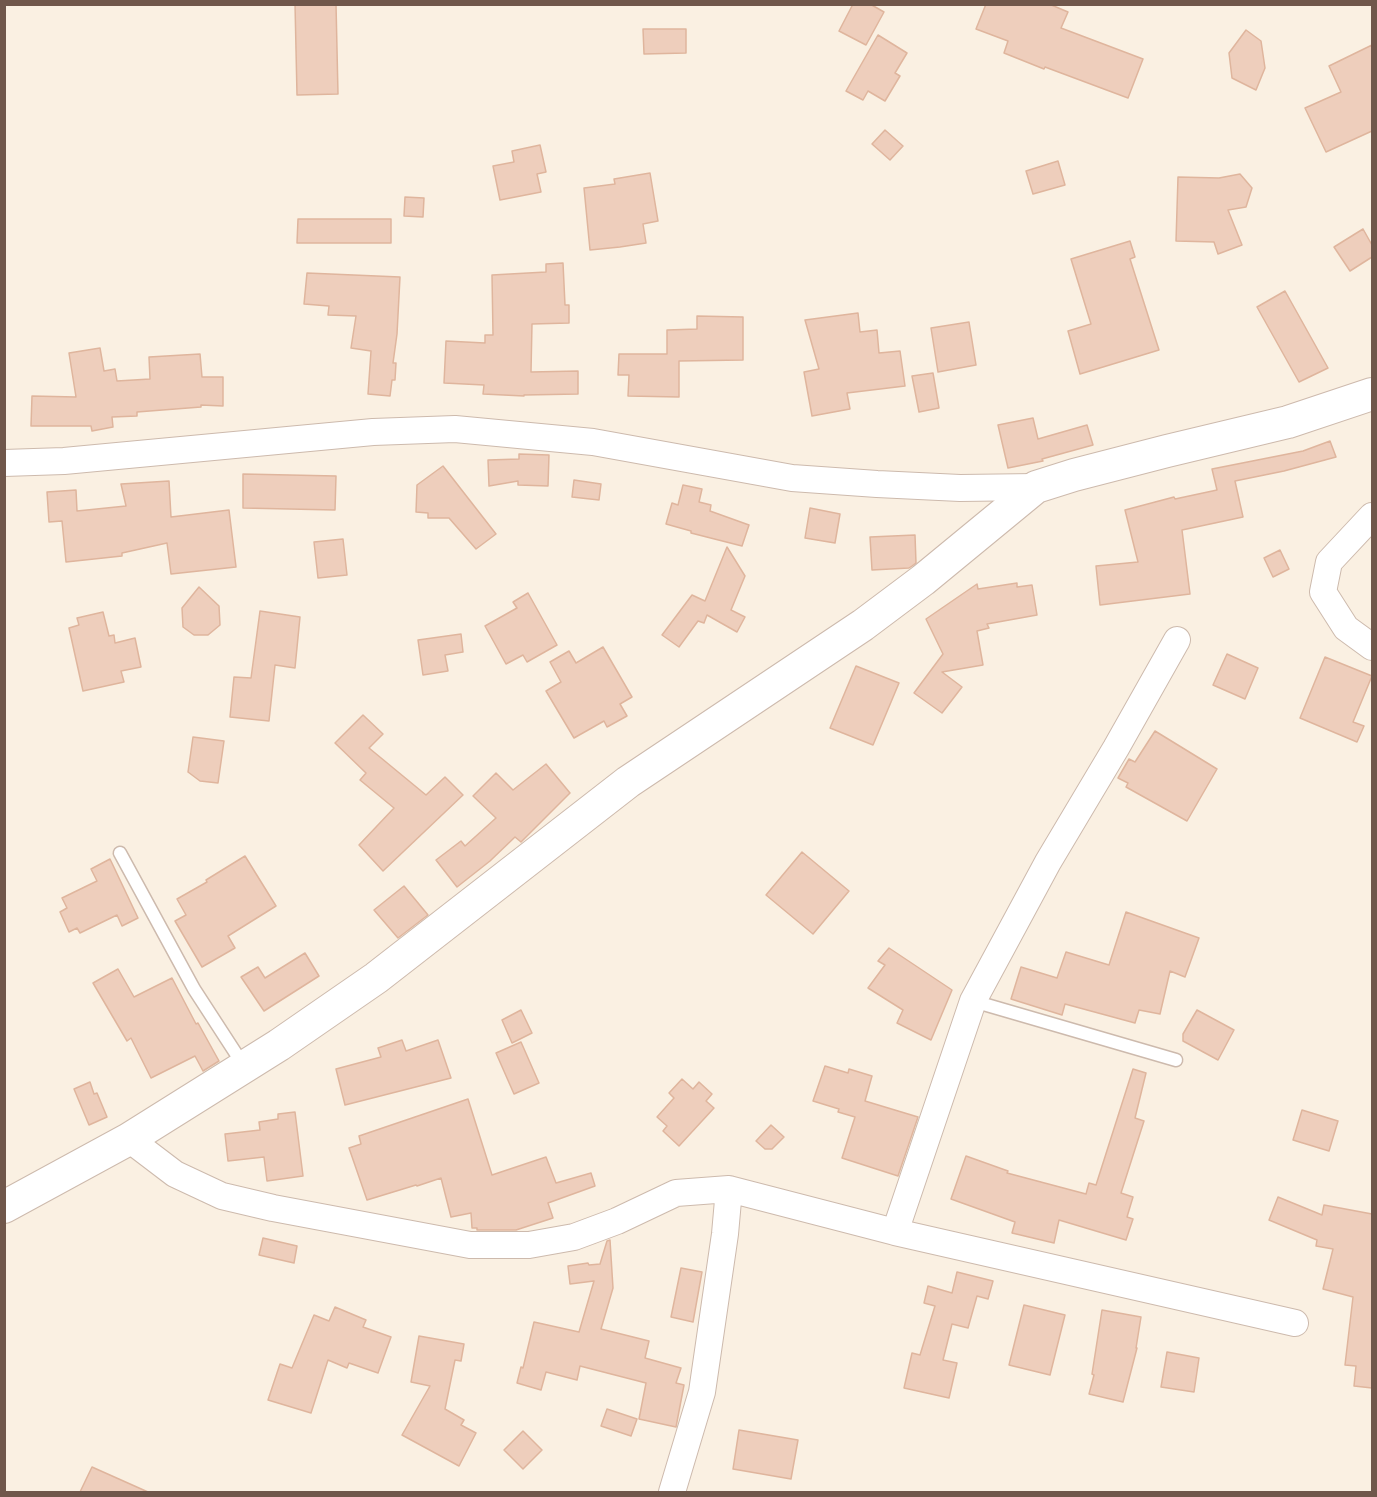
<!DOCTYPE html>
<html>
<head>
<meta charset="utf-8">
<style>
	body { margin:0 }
	#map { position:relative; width:1377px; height:1497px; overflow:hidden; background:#faf0e2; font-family:Cabin,sans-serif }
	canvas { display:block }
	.frame { position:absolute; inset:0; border:6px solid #70574b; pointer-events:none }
</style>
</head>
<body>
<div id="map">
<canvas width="1377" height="1497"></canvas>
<div class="frame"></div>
</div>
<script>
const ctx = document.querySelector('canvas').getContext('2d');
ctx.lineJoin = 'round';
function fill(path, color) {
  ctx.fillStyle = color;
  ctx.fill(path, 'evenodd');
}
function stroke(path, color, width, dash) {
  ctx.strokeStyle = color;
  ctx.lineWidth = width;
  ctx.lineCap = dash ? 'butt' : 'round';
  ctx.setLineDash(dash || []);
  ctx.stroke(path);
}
const building = new Path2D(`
	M 295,4 L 336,4 L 338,94 L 297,95 Z
	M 853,4 L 870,4 L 884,12 L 866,45 L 839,31 Z
	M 986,4 L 1049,4 L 1068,12 L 1061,28 L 1143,59 L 1128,98 L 1045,67 L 1044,69 L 1004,53 L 1008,41 L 976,29 Z
	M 643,29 L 686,29 L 686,53 L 644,54 Z
	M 1246,30 L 1261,41 L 1265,68 L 1256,90 L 1232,78 L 1229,53 Z
	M 878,35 L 907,53 L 895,73 L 900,76 L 885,101 L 868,91 L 863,100 L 846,91 Z
	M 1372,45 L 1372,131 L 1326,152 L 1305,108 L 1341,92 L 1329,66 Z
	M 885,130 L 903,146 L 890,160 L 872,144 Z
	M 540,145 L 546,172 L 537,174 L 541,192 L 500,200 L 493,166 L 514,162 L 512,151 Z
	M 1058,161 L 1065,185 L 1033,194 L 1026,171 Z
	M 650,173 L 658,221 L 643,224 L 646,243 L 620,247 L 590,250 L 584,188 L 615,184 L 614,179 Z
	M 1240,174 L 1252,188 L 1246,207 L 1228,210 L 1242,245 L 1218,254 L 1214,242 L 1176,241 L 1178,177 L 1219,178 Z
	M 405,197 L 424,198 L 423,217 L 404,216 Z
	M 298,219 L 391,219 L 391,243 L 297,243 Z
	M 1363,229 L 1372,245 L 1372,257 L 1350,271 L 1334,247 Z
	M 1130,241 L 1135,257 L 1130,259 L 1159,350 L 1080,374 L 1068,331 L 1091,324 L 1071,259 Z
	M 563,263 L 565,305 L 569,305 L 569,323 L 532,324 L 531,372 L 578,371 L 578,394 L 524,395 L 524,396 L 483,394 L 484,385 L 444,383 L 446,341 L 485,343 L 485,335 L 493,335 L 492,275 L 546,272 L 546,264 Z
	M 307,273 L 400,277 L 397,334 L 393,363 L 396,363 L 395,380 L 392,380 L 390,396 L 368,394 L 371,351 L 351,348 L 356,316 L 328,315 L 329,306 L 304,304 Z
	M 1285,291 L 1328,368 L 1299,382 L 1257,307 Z
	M 858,313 L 860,332 L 877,330 L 879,353 L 900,351 L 905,386 L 847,393 L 850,409 L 812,416 L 804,372 L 819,369 L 805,320 Z
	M 697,316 L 743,317 L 743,360 L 679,361 L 679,397 L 628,396 L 629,375 L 618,375 L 619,354 L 667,354 L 667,330 L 697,329 Z
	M 969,322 L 976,365 L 938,372 L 931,328 Z
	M 100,348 L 104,371 L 115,369 L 117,381 L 150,379 L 149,357 L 200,354 L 202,377 L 223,377 L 223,406 L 201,405 L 201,407 L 137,412 L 137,416 L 112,417 L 113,427 L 92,431 L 91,426 L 31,426 L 32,396 L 76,397 L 69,353 Z
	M 933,373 L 939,408 L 919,412 L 912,376 Z
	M 1033,418 L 1038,439 L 1087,425 L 1093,445 L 1042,459 L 1043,461 L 1008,468 L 998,425 Z
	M 1330,441 L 1336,457 L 1284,471 L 1235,481 L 1243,517 L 1182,530 L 1190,594 L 1100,605 L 1096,566 L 1138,562 L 1125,510 L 1174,497 L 1175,499 L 1217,490 L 1212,469 L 1303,451 Z
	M 519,454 L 549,455 L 548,486 L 518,485 L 518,481 L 489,486 L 488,460 L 519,459 Z
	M 443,466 L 496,534 L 476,549 L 449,518 L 428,518 L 428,513 L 416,512 L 417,485 Z
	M 243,474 L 336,476 L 335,510 L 243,508 Z
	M 574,480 L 601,484 L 599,500 L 572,497 Z
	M 169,481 L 171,517 L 229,510 L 236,567 L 171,574 L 167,543 L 122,553 L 122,556 L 66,562 L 62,521 L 49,522 L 47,492 L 76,490 L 77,511 L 126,506 L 121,484 Z
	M 683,485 L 702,489 L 699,502 L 711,505 L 710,511 L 749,525 L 742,546 L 691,533 L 691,531 L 666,524 L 672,503 L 678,505 Z
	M 810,508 L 840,514 L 835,543 L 805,538 Z
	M 915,535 L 916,563 L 912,566 L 909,568 L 872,570 L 870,537 Z
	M 343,539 L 347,575 L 318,578 L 314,542 Z
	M 727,547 L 745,576 L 731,610 L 745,617 L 737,632 L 707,615 L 704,623 L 698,621 L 679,647 L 662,635 L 692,595 L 705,601 Z
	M 1280,550 L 1289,569 L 1273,577 L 1264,558 Z
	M 1017,583 L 1017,587 L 1032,585 L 1037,615 L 987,624 L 989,628 L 977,631 L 983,665 L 942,672 L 962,687 L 942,713 L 914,693 L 943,654 L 926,619 L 977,584 L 978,589 Z
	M 199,587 L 219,606 L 220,625 L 208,635 L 194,635 L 183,627 L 182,608 Z
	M 528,593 L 557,645 L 527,662 L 523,655 L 506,664 L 485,626 L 517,608 L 513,602 Z
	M 260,611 L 300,617 L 295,668 L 275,665 L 269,721 L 230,717 L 234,677 L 251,678 Z
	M 103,612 L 109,636 L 114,635 L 115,643 L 135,638 L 141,667 L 121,671 L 124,682 L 83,691 L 69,628 L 79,625 L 77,618 Z
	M 461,634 L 463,652 L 445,655 L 448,671 L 423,675 L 418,640 Z
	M 603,647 L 632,697 L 620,704 L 627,716 L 607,727 L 604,721 L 574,738 L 546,691 L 561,682 L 550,662 L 569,651 L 576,663 Z
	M 1227,654 L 1258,668 L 1245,699 L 1213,685 Z
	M 1325,657 L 1372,676 L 1353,722 L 1364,726 L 1357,742 L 1300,718 Z
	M 856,666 L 899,683 L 873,745 L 830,728 Z
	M 363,715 L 383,734 L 369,748 L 426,795 L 445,777 L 463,795 L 383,871 L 359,845 L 394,808 L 360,780 L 366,773 L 335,743 Z
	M 1155,731 L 1217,769 L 1187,821 L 1126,787 L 1128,783 L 1118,778 L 1129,759 L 1135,762 Z
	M 193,737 L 224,741 L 218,783 L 200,781 L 188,772 Z
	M 546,764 L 570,793 L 521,842 L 515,837 L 490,861 L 457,887 L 436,860 L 461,841 L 465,846 L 496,818 L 473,796 L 496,773 L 513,790 Z
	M 802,852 L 849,891 L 813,934 L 766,895 Z
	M 245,856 L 276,906 L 228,936 L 235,948 L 202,967 L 175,921 L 186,915 L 177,899 L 207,882 L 206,880 Z
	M 110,859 L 138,918 L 122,926 L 117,915 L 80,933 L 77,928 L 69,932 L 60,912 L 67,908 L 62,898 L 97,881 L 91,869 Z
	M 404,886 L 428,915 L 398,938 L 374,910 Z
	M 1126,912 L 1199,938 L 1185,977 L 1170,971 L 1160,1014 L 1139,1010 L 1135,1023 L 1065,1004 L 1062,1015 L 1011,999 L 1021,967 L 1057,978 L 1066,952 L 1109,965 Z
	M 889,948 L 952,990 L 931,1040 L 897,1023 L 903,1010 L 868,988 L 885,965 L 878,961 Z
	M 305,953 L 319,976 L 264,1011 L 241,977 L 258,967 L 265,978 Z
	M 118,969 L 134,997 L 172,978 L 196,1024 L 198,1023 L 219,1061 L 203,1071 L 195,1056 L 151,1078 L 131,1038 L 127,1041 L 93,983 Z
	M 521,1010 L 532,1033 L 512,1043 L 502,1020 Z
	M 1197,1010 L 1234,1030 L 1218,1060 L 1183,1041 L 1183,1034 Z
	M 402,1040 L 406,1051 L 438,1040 L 451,1078 L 345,1105 L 336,1069 L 381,1057 L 378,1048 Z
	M 521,1042 L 539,1083 L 514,1094 L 496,1053 Z
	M 825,1066 L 848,1073 L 849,1069 L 872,1076 L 865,1101 L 918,1117 L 898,1176 L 842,1158 L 855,1117 L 838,1112 L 839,1109 L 813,1101 Z
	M 1133,1069 L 1146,1073 L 1135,1118 L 1144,1121 L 1121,1193 L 1133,1197 L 1127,1217 L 1133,1219 L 1126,1240 L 1059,1220 L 1054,1243 L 1012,1233 L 1015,1222 L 951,1199 L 966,1156 L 1008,1171 L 1007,1173 L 1086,1194 L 1089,1183 L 1096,1185 Z
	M 682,1079 L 693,1089 L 699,1082 L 712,1094 L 706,1101 L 714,1108 L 679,1146 L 663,1131 L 667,1126 L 657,1117 L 674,1098 L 669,1093 Z
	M 90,1082 L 94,1094 L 97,1093 L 107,1117 L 89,1125 L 74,1089 Z
	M 468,1099 L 492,1175 L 546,1157 L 556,1183 L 591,1173 L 595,1186 L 548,1203 L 553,1218 L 516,1230 L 477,1230 L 477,1228 L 472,1228 L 471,1213 L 451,1217 L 441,1178 L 417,1186 L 416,1185 L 367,1200 L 349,1148 L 361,1144 L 359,1136 Z
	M 1302,1110 L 1338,1121 L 1329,1151 L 1293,1140 Z
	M 295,1112 L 303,1176 L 267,1181 L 264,1157 L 228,1161 L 225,1134 L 260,1130 L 259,1122 L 278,1119 L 278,1114 Z
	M 771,1125 L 784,1137 L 772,1149 L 765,1149 L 756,1141 Z
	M 1278,1197 L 1322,1215 L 1324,1205 L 1372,1214 L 1372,1388 L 1354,1386 L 1356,1366 L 1345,1365 L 1353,1297 L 1323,1289 L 1333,1249 L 1316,1246 L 1317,1240 L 1269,1220 Z
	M 263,1238 L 297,1246 L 294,1263 L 259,1255 Z
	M 610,1240 L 613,1288 L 601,1329 L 649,1341 L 645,1358 L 681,1368 L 676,1383 L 684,1385 L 676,1427 L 639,1419 L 646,1383 L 580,1366 L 577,1380 L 546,1372 L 541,1390 L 517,1383 L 521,1367 L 523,1368 L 534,1322 L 579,1332 L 594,1281 L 570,1284 L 568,1266 L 588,1263 L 589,1265 L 600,1264 L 607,1241 Z
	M 681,1268 L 702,1272 L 693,1322 L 671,1317 Z
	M 957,1272 L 993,1281 L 988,1299 L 977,1296 L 968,1328 L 952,1324 L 943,1360 L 957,1363 L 949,1398 L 904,1388 L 912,1353 L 920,1355 L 935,1306 L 924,1303 L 928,1286 L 952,1293 Z
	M 1024,1305 L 1065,1315 L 1050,1375 L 1009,1365 Z
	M 335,1307 L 366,1320 L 363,1327 L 391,1337 L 378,1373 L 349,1363 L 347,1368 L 328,1360 L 311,1413 L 268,1400 L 280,1364 L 292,1368 L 314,1315 L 329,1321 Z
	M 1102,1310 L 1141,1317 L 1136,1348 L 1137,1348 L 1123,1402 L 1089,1394 L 1094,1375 L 1092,1374 Z
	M 419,1336 L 464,1344 L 461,1361 L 455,1360 L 445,1409 L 464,1420 L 461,1425 L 476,1433 L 459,1466 L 402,1435 L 430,1386 L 411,1382 Z
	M 1167,1352 L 1199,1358 L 1194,1392 L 1161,1387 Z
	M 607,1409 L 637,1419 L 631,1436 L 601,1426 Z
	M 739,1430 L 798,1440 L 791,1479 L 733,1469 Z
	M 523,1431 L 542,1450 L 523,1469 L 504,1450 Z
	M 92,1467 L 148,1492 L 80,1492 Z`);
fill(building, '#eecebc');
stroke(building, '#dfb59d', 1.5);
const service = new Path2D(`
	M 120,853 L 194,989 L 244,1066
	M 973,1001 L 1176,1060`);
const minor = new Path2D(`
	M 4,463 L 64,461 L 373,432 L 455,429 L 593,442 L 792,478 L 877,484 L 960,488 L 1036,487
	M 1372,516 L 1329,562 L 1323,592 L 1346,628 L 1372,647
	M 129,1139 L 175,1174 L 222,1196 L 273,1208 L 470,1245 L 529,1245 L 574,1237 L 617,1221 L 676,1193 L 729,1189 L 725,1234 L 702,1392 L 672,1492
	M 729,1189 L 895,1232 L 973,1001 L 1048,862 L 1116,748 L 1177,640
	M 895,1232 L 1295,1323`);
const tertiary = new Path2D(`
	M 4,1207 L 129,1139 L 279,1045 L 376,978 L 628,782 L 863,625 L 923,580 L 1036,487 L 1074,475 L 1167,451 L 1288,422 L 1372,394`);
stroke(service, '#cdbaad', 15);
stroke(minor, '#cdbaad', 28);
stroke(tertiary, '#cdbaad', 34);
stroke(service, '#fff', 12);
stroke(minor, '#fff', 26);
stroke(tertiary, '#fff', 32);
</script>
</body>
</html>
